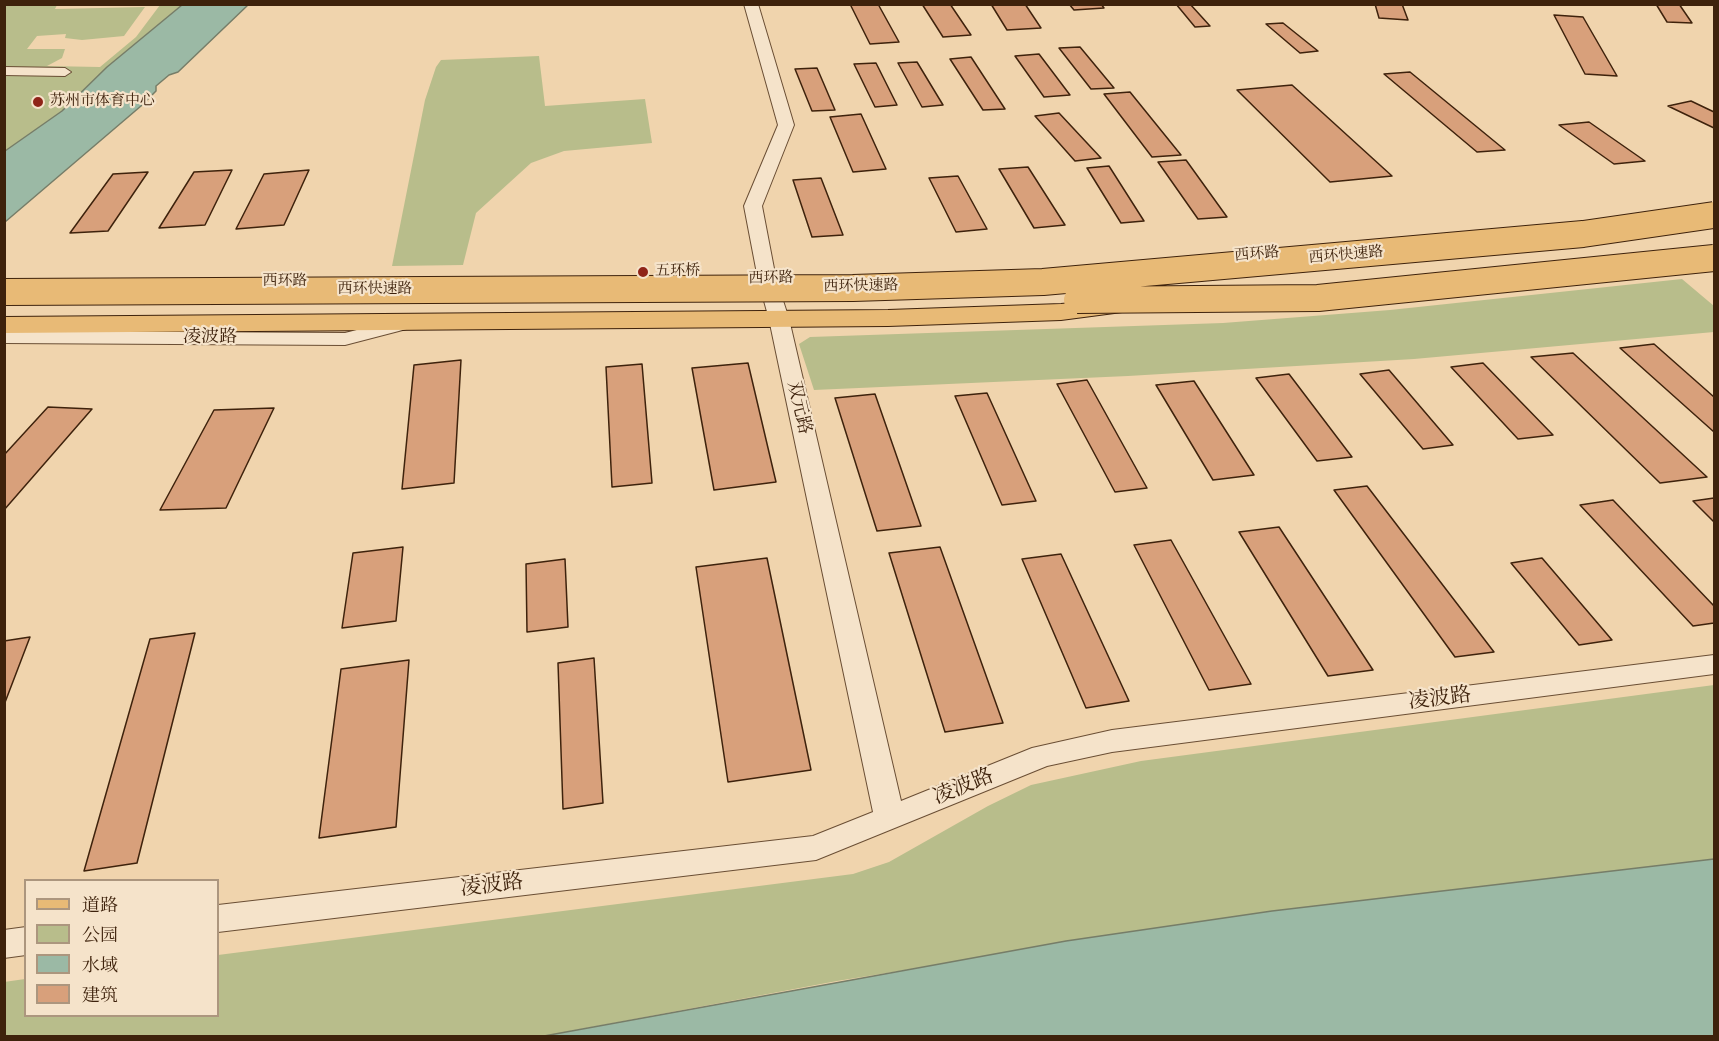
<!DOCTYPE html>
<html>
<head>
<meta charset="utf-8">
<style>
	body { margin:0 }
	#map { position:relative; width:1719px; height:1041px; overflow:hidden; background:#f0d4ad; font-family:"IM FELL English","Noto Serif SC",serif }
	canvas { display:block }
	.frame { position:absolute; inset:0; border:6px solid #3e220c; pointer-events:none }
	.legend { position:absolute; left:24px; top:879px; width:195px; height:138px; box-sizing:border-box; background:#f5e3ca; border:2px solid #ac967e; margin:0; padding:8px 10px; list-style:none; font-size:18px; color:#3e220c }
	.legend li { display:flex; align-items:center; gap:12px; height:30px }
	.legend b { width:30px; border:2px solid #ac967e }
</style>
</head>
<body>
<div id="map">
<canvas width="1719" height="1041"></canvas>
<div class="frame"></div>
<ul class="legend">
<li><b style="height:8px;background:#e8ba76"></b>道路</li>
<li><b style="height:16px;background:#b8bd8b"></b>公园</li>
<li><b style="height:16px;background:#9bb9a5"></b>水域</li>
<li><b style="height:16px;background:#d8a07b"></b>建筑</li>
</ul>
</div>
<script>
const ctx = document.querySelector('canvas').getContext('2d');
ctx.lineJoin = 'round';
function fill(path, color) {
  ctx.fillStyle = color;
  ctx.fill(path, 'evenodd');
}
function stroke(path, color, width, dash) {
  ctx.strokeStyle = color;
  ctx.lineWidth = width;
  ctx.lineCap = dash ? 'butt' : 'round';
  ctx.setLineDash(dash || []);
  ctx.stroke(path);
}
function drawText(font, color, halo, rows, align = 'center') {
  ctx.font = font + ' "IM FELL English","Noto Serif SC",serif';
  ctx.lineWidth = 4.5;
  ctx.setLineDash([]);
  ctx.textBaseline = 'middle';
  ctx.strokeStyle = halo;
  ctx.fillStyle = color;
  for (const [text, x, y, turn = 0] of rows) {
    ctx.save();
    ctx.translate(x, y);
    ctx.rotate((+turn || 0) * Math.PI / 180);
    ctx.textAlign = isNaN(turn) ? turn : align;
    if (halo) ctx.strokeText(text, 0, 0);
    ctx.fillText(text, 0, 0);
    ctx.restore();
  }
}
fill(new Path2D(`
	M 5,5 L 57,5 L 55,9 L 145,7 L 124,36 L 82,40 L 65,38 L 66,34 L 37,36 L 27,49 L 65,49 L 62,58 L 47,66 L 100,67 L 136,37 L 160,5 L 182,5 L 107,67 L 62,111 L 5,151 Z
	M 539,56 L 545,106 L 645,99 L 652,143 L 564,151 L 531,163 L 476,213 L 463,265 L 392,266 L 425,100 L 436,67 L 441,60 Z
	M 1682,279 L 1714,306 L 1714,332 L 1414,359 L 1128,376 L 814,390 L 799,344 L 810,337 L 1223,323 L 1390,310 Z
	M 1714,685 L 1714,859 L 1272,911 L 837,981 L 544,1036 L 5,1036 L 4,982 L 25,979 L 26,1016 L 218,1016 L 218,955 L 853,874 L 889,862 L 988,806 L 1031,785 L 1141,761 Z`), '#b8bd8b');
const water = new Path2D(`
	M 182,5 L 248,5 L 178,72 L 169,75 L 156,86 L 156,91 L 141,106 L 5,222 L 5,151 L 62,111 L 107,67 Z
	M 1714,859 L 1714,1036 L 544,1036 L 1066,941 L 1272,911 Z`);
fill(water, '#9bb9a5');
stroke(water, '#767d68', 1.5);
const building = new Path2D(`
	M 850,4 L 878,4 L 899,42 L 870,44 Z
	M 922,4 L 950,4 L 971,35 L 943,37 Z
	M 991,4 L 1025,4 L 1041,28 L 1007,30 Z
	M 1069,4 L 1101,4 L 1104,8 L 1074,10 Z
	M 1176,4 L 1190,4 L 1210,26 L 1195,27 Z
	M 1375,4 L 1402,4 L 1408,20 L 1379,18 Z
	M 1656,4 L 1679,4 L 1692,23 L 1667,22 Z
	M 1554,15 L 1583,17 L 1617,76 L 1585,74 Z
	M 1283,23 L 1318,51 L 1300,53 L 1266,24 Z
	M 1080,47 L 1114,88 L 1091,89 L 1059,48 Z
	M 1039,54 L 1070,95 L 1044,97 L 1015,56 Z
	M 971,57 L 1005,109 L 983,110 L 950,59 Z
	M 917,62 L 943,105 L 922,107 L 898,63 Z
	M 876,63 L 897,105 L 875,107 L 854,64 Z
	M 817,68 L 835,110 L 812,111 L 795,69 Z
	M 1410,72 L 1505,150 L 1477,152 L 1384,74 Z
	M 1292,85 L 1392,176 L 1330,182 L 1237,90 Z
	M 1130,92 L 1181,155 L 1152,157 L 1104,94 Z
	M 1691,101 L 1714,112 L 1714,128 L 1668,106 Z
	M 1059,113 L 1101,158 L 1075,161 L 1035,116 Z
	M 861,114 L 886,169 L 853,172 L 830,117 Z
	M 1589,122 L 1645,161 L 1614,164 L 1559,125 Z
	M 1186,160 L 1227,217 L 1198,219 L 1158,162 Z
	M 1109,166 L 1144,221 L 1121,223 L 1087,168 Z
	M 1028,167 L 1065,225 L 1034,228 L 999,169 Z
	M 232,170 L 205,225 L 159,228 L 194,172 Z
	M 309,170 L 284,225 L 236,229 L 264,174 Z
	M 148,172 L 108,231 L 70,233 L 113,174 Z
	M 958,176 L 987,229 L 956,232 L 929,178 Z
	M 821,178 L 843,235 L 812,237 L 793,180 Z
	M 1654,344 L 1714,397 L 1714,432 L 1620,348 Z
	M 1573,353 L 1707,477 L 1660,483 L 1531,357 Z
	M 461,360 L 454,483 L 402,489 L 414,365 Z
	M 748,363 L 776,482 L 714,490 L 692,368 Z
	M 1483,363 L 1553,435 L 1518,439 L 1451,367 Z
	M 642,364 L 652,483 L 612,487 L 606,367 Z
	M 1389,370 L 1453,445 L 1423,449 L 1360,374 Z
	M 1289,374 L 1352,457 L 1317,461 L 1256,378 Z
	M 1087,380 L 1147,488 L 1115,492 L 1057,384 Z
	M 1194,381 L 1254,475 L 1213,480 L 1156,385 Z
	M 987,393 L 1036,501 L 1002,505 L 955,396 Z
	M 875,394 L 921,526 L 877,531 L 835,398 Z
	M 48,407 L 92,409 L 4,510 L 4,455 Z
	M 274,408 L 226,508 L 160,510 L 214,410 Z
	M 1367,486 L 1494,652 L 1455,657 L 1334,490 Z
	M 1714,498 L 1714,522 L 1693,501 Z
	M 1613,500 L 1714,606 L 1714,623 L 1693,626 L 1580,505 Z
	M 1279,527 L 1373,670 L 1328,676 L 1239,532 Z
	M 1171,540 L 1251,684 L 1209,690 L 1134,545 Z
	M 403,547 L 396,621 L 342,628 L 353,553 Z
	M 940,547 L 1003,723 L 945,732 L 889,553 Z
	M 1061,554 L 1129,701 L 1086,708 L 1022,559 Z
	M 767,558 L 811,770 L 728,782 L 696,567 Z
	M 1542,558 L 1612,640 L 1579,645 L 1511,563 Z
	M 565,559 L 568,627 L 527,632 L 526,564 Z
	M 195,633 L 137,863 L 84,871 L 150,639 Z
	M 30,637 L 4,705 L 4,641 Z
	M 594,658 L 603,803 L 563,809 L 558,663 Z
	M 409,660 L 396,827 L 319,838 L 341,669 Z`);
fill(building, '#d8a07b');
stroke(building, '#3e220c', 1.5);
const minor = new Path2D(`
	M 4,67 L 65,68 L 71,72 L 65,76 L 4,75 Z`);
const tertiary = new Path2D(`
	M 744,4 L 758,4 L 794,125 L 762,206 L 776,279 L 789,319 L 901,801 L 1032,748 L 1112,730 L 1714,655 L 1714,674 L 1112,752 L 1047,766 L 816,860 L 218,932 L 218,905 L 813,836 L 873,812 L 769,319 L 758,279 L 744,206 L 778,125 Z
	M 411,316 L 418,318 L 421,322 L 418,326 L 345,345 L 4,343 L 4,331 L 345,333 Z
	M 26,927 L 26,955 L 4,958 L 4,930 Z`);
const primary = new Path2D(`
	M 1113,299 L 1122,302 L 1126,307 L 1122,312 L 1061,320 L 888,326 L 4,333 L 4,317 L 888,310 L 1061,304 Z`);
stroke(minor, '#6a4e34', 2);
stroke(tertiary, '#6a4e34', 2);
stroke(primary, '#3e220c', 2);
fill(minor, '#f5e3ca');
fill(tertiary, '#f5e3ca');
fill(primary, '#e8ba76');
const trunkBridge = new Path2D(`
	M 4,292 L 853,288 L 1043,282 L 1583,234 L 1714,215
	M 1077,300 L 1318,298 L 1714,258`);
stroke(trunkBridge, '#3e220c', 28, []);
stroke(trunkBridge, '#e8ba76', 26);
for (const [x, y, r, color] of [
	[38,102,6,"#8f2418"],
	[643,272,6,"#8f2418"]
]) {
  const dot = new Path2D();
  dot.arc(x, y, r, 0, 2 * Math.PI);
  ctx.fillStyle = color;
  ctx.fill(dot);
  stroke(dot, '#f5e3ca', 2);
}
drawText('15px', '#3e220c', '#f5e3ca', [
	["苏州市体育中心",50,102],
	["五环桥",655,272]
], 'left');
drawText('15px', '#3e220c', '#f5e3ca', [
	["西环路",1257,255,-5],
	["西环快速路",1346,256,-5],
	["西环路",771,279,-1],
	["西环路",285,282],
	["西环快速路",861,287,-1],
	["西环快速路",375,290]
]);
drawText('18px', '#3e220c', '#f5e3ca', [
	["凌波路",210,338],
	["双元路",798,408,77]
]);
drawText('21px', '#3e220c', '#f5e3ca', [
	["凌波路",1440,700,-7],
	["凌波路",964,788,-22],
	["凌波路",492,887,-7]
]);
</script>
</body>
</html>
